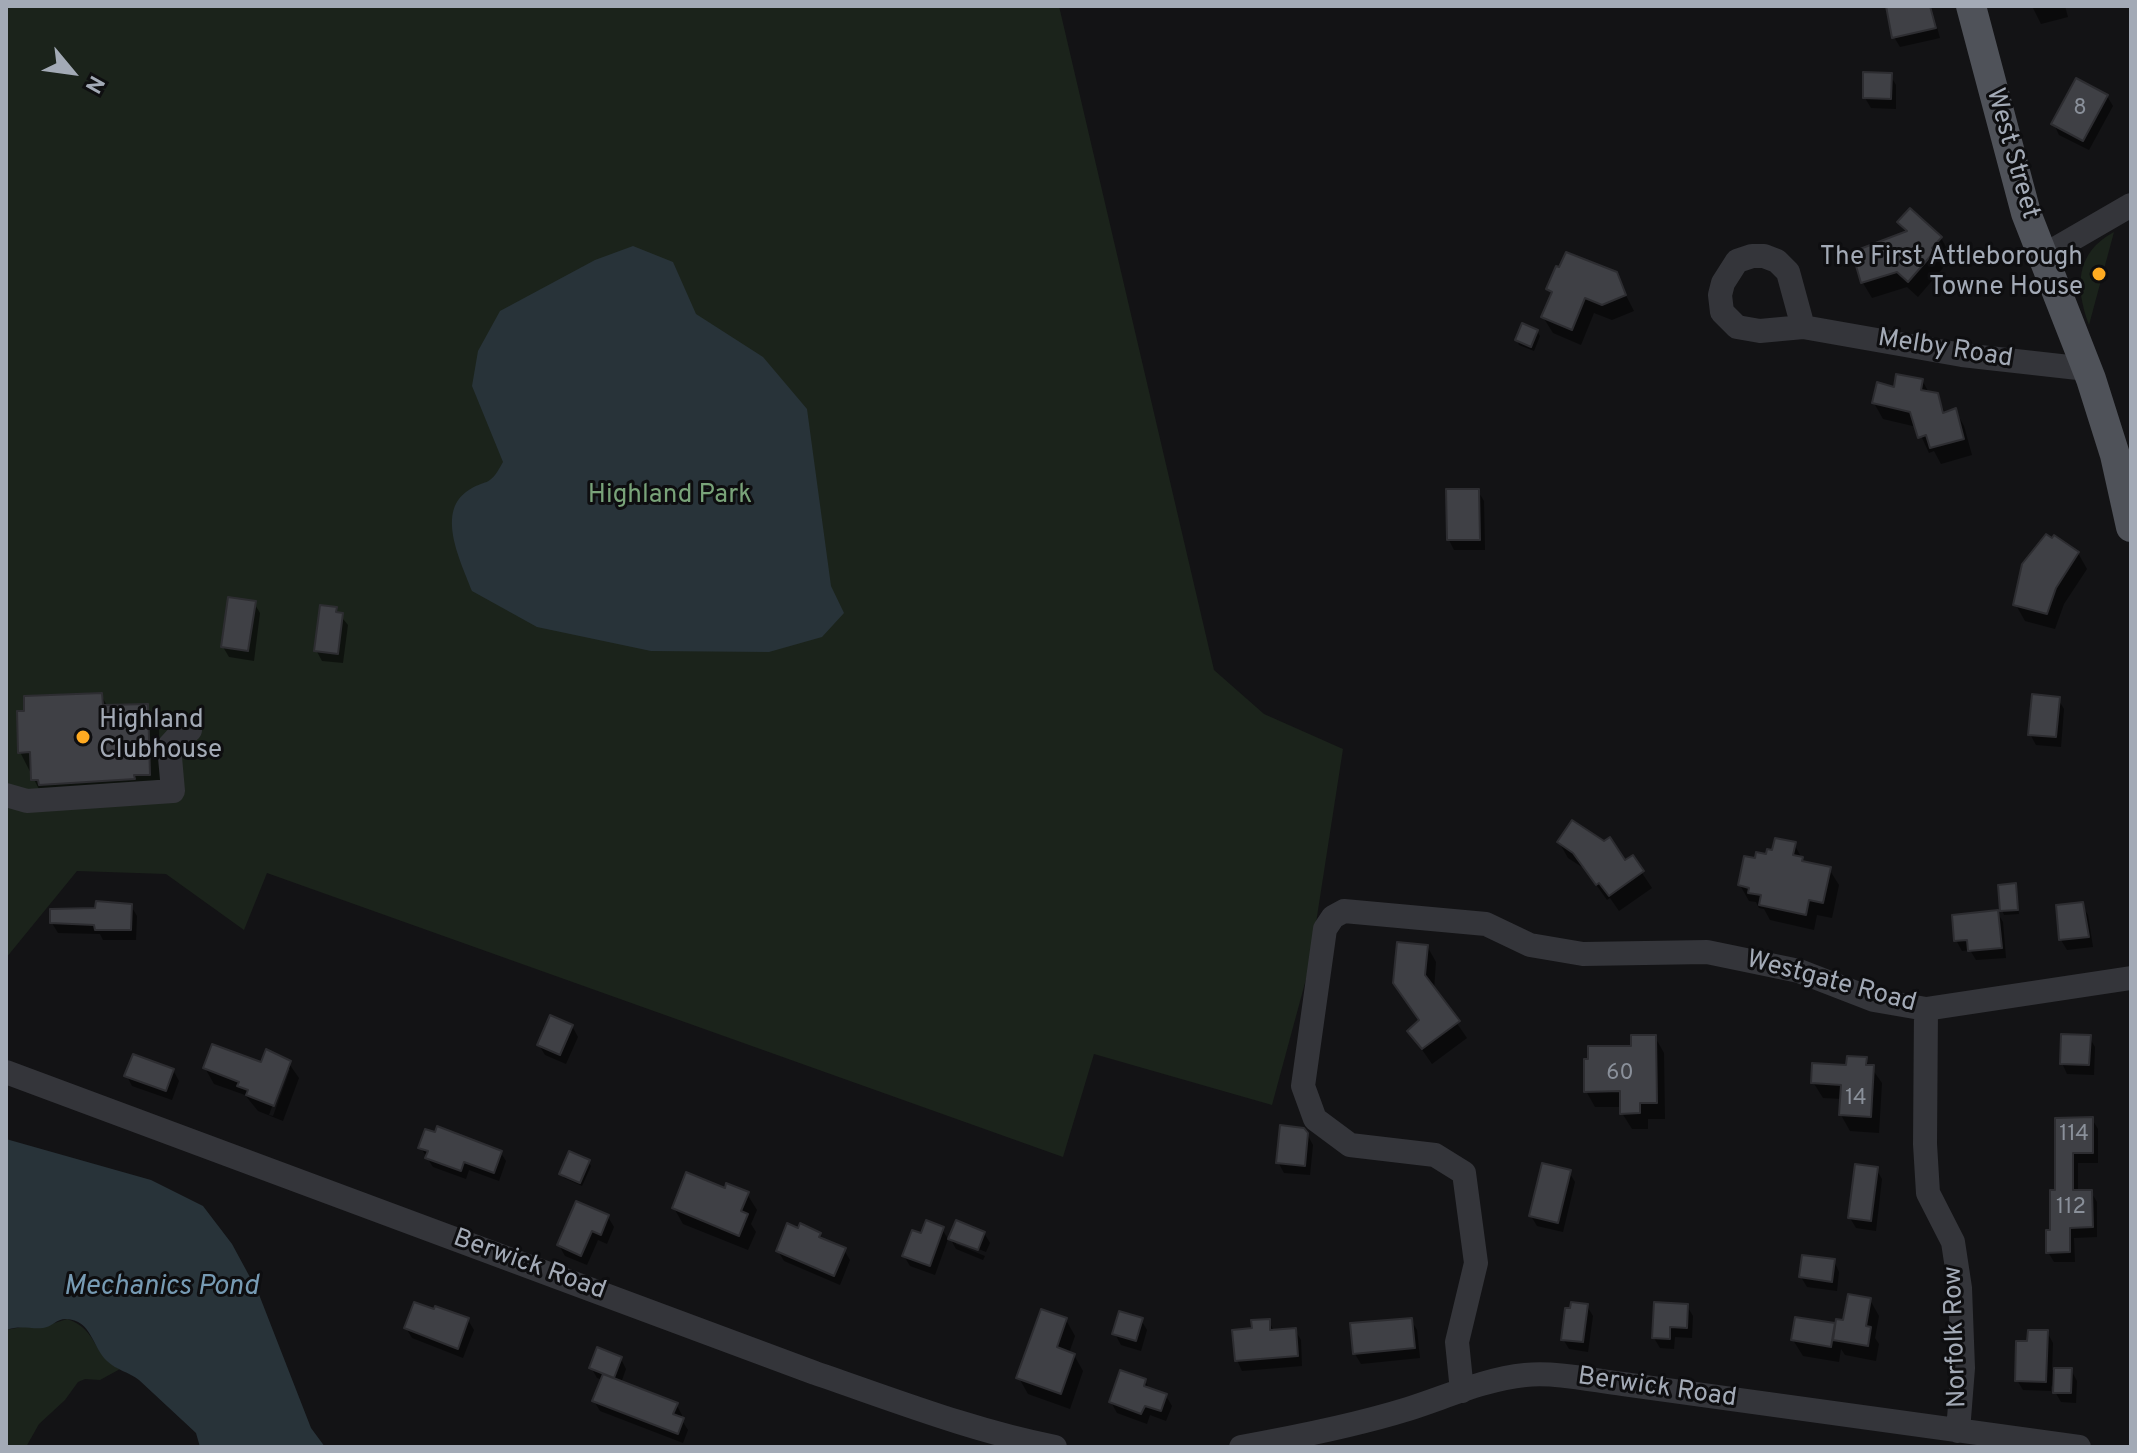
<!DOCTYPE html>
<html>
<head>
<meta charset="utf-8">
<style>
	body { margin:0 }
	#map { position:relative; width:2137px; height:1453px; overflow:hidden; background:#131315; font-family:Overpass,sans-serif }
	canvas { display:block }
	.frame { position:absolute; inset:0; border:8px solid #a3aab6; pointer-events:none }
	.north { position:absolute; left:32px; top:32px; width:80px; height:80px; -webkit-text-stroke:6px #0e0e10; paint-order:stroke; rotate:119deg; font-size:22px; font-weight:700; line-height:32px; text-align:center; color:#a3aab6 }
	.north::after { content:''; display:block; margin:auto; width:28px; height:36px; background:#a3aab6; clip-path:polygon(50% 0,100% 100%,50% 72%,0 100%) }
</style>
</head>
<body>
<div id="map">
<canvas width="2137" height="1453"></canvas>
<div class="frame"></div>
<div class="north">N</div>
</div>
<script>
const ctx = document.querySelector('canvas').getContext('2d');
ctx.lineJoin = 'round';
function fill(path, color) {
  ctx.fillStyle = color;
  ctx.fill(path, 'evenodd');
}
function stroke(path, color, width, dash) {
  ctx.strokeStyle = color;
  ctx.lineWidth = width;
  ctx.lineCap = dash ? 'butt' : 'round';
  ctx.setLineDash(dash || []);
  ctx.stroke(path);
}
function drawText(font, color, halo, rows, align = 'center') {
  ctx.font = font + ' Overpass,sans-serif';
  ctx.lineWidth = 6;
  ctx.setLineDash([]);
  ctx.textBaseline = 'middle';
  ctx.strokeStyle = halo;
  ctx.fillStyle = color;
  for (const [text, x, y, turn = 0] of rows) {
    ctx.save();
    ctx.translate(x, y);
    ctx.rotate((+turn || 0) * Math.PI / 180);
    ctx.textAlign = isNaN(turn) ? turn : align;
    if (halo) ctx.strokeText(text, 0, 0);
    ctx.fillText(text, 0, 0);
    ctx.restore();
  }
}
fill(new Path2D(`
	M 6,6 L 1059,6 L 1214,670 L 1264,714 L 1343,749 L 1309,968 L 1272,1105 L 1094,1054 L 1063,1157 L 267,873 L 244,930 L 166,874 L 77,871 L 6,958 Z
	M 2114,232 L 2089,325 C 2075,287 2075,253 2114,232 Z
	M 67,1319 C 98,1329 93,1357 120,1369 L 100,1380 L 85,1379 L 78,1382 L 65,1400 L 39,1424 L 26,1447 L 6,1447 L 6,1330 L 27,1326 L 39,1328 Z`), '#1b231b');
fill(new Path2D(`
	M 633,246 L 673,262 L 696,314 L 763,357 L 807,409 L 831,586 L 844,613 L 822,637 L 769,652 L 651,651 L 537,627 L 472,591 C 462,564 436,514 466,492 C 487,477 488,490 503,462 L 472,386 L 478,351 L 500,311 L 595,260 Z
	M 6,1139 L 151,1180 L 203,1206 L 232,1244 L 258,1292 L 311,1428 L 325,1447 L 200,1447 L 196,1433 L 139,1380 C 129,1372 116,1370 107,1361 C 92,1347 92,1320 66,1319 C 56,1319 52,1327 43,1328 C 29,1329 20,1325 6,1330 Z`), '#283339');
fill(new Path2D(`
	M 1903,6 L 1931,6 L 1940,38 L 1900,47 L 1894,37 Z
	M 2032,6 L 2065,6 L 2068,17 L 2041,24 Z
	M 1890,75 L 1896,85 L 1896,109 L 1871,108 L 1865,98 Z
	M 2107,96 L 2113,106 L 2089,150 L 2059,135 L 2054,124 Z
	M 1900,222 L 1941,238 L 1950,254 L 1941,265 L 1943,268 L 1918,297 L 1907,287 L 1872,298 L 1863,283 L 1854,253 L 1906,234 Z
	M 1615,274 L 1634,311 L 1612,320 L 1594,313 L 1581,345 L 1553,333 L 1543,317 L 1552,296 L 1549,289 Z
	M 1537,331 L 1540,336 L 1534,351 L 1519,345 L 1517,340 Z
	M 1922,380 L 1929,393 L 1936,395 L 1946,414 L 1955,410 L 1964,426 L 1972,455 L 1941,464 L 1934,451 L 1929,453 L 1917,427 L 1883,419 L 1874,403 L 1896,389 Z
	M 1478,491 L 1484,501 L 1485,550 L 1454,550 L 1449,540 Z
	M 2078,553 L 2087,569 L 2064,604 L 2055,629 L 2025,621 L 2016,605 Z
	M 254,603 L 260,613 L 254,661 L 229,657 L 223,647 Z
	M 335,609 L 348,625 L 343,663 L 322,661 L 316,650 Z
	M 101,695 L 108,707 L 146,706 L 159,728 L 161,796 L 45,801 L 20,752 L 26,713 Z
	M 2058,699 L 2064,709 L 2061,747 L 2036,745 L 2030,734 Z
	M 1559,842 L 1625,862 L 1632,858 L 1652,888 L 1619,911 L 1610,898 L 1607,900 L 1585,869 L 1568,858 Z
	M 1794,844 L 1805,864 L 1829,869 L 1839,885 L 1832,918 L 1817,915 L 1814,930 L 1770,920 L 1764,909 L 1759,908 L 1756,902 L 1749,901 L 1740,885 L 1756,860 Z
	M 2015,885 L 2019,914 L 2004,915 L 2002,910 Z
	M 2082,905 L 2088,915 L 2093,947 L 2067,950 L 2061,940 Z
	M 131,906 L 137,916 L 136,940 L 103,940 L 100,934 L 58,933 L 52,923 Z
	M 1997,912 L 2003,922 L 2006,958 L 1976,960 L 1970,950 L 1962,951 L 1956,940 Z
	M 1427,946 L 1436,962 L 1434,990 L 1467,1038 L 1432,1064 L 1409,1031 L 1421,1021 Z
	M 572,1026 L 578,1037 L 566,1064 L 545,1055 L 539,1045 Z
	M 1655,1037 L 1664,1053 L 1665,1119 L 1648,1119 L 1648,1129 L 1632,1129 L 1622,1113 L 1622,1107 L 1595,1107 L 1586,1091 L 1634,1048 Z
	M 2089,1037 L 2095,1047 L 2094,1075 L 2067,1074 L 2062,1063 Z
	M 267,1051 L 285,1058 L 299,1078 L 283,1121 L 258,1111 L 245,1095 L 214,1084 L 205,1068 L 262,1064 ZM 286,1069 L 290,1069 L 273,1116 L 269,1115 Z
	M 1865,1059 L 1882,1083 L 1879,1133 L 1850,1131 L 1841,1115 L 1842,1099 L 1823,1098 L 1813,1082 Z
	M 173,1070 L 179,1081 L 172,1100 L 132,1086 L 127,1076 Z
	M 2092,1119 L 2098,1129 L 2098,1163 L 2078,1163 L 2078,1192 L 2091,1192 L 2097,1202 L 2097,1237 L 2074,1238 L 2075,1262 L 2054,1262 L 2048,1252 L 2057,1192 L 2057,1120 Z
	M 1307,1134 L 1313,1145 L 1310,1175 L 1284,1173 L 1278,1162 Z
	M 421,1148 L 501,1153 L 506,1161 L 499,1181 L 469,1170 L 466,1179 L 433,1167 Z
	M 588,1162 L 591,1166 L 582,1186 L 564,1178 L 562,1174 Z
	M 1876,1169 L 1882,1179 L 1876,1231 L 1856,1228 L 1850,1218 Z
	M 1569,1172 L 1575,1182 L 1563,1232 L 1537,1226 L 1531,1216 Z
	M 726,1191 L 747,1194 L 757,1210 L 751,1224 L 756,1232 L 748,1250 L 683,1224 L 674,1208 Z
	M 608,1217 L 614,1227 L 607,1244 L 598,1240 L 587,1265 L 565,1256 L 559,1245 Z
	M 942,1229 L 948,1239 L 935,1275 L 910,1266 L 904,1256 L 922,1236 Z
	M 984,1233 L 990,1243 L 986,1252 L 956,1240 L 956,1244 L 985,1256 L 983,1260 L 956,1249 L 950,1238 Z
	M 820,1234 L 824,1241 L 844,1250 L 850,1260 L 840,1285 L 784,1261 L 778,1251 Z
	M 1834,1261 L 1839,1272 L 1837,1291 L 1807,1287 L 1801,1277 Z
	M 1870,1300 L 1879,1316 L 1875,1338 L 1879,1344 L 1876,1361 L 1845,1355 L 1841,1349 L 1839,1362 L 1803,1356 L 1793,1340 L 1833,1325 L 1837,1331 Z
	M 1587,1306 L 1593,1316 L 1588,1352 L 1569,1349 L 1563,1339 Z
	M 1687,1306 L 1693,1316 L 1692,1338 L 1675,1337 L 1674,1349 L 1660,1348 L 1654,1338 Z
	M 468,1320 L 474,1330 L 463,1358 L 412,1338 L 406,1328 Z
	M 1066,1320 L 1075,1336 L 1069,1353 L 1074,1355 L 1083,1371 L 1070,1409 L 1028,1394 L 1019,1378 Z
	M 1141,1320 L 1147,1330 L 1141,1351 L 1121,1345 L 1115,1334 Z
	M 1411,1320 L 1417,1330 L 1420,1358 L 1361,1364 L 1355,1354 Z
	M 1269,1321 L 1274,1331 L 1295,1330 L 1301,1340 L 1302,1366 L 1242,1371 L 1237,1360 L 1254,1330 Z
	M 2047,1332 L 2053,1343 L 2052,1370 L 2071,1370 L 2077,1381 L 2076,1403 L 2061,1402 L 2051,1385 L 2051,1391 L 2023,1390 L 2017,1380 Z
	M 621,1359 L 626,1369 L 621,1383 L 676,1404 L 682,1415 L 681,1419 L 688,1430 L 683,1443 L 600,1411 L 594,1401 L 603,1380 L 597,1378 L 591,1367 Z
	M 1145,1381 L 1150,1390 L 1166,1396 L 1172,1406 L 1166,1421 L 1150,1415 L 1147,1424 L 1117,1413 L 1111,1402 Z`), '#0007');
const building = new Path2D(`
	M 1886,6 L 1930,6 L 1936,28 L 1892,38 Z
	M 1863,72 L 1892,73 L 1891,99 L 1863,98 Z
	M 2076,78 L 2108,95 L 2083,141 L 2051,124 Z
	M 1910,208 L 1942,237 L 1932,248 L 1935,251 L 1908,282 L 1897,272 L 1861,283 L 1852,252 L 1907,231 L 1897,222 Z
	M 1566,252 L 1617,272 L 1626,295 L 1602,305 L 1585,298 L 1572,330 L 1541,317 L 1552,292 L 1546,289 L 1556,266 L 1559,267 Z
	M 1522,323 L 1538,330 L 1531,347 L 1515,340 Z
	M 1896,374 L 1923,379 L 1921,390 L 1938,393 L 1943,413 L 1956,408 L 1964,439 L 1930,448 L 1926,435 L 1918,438 L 1910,412 L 1872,403 L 1877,382 L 1894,387 Z
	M 1446,489 L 1479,489 L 1480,540 L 1447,540 Z
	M 2046,534 L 2052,538 L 2054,535 L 2079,552 L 2056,588 L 2047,614 L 2013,605 L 2022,564 Z
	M 228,597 L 256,601 L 248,651 L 221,647 Z
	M 320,605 L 337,607 L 336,612 L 343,613 L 338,654 L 314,651 Z
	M 102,693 L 103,705 L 148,704 L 150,775 L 134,775 L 135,779 L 39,785 L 38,780 L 31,780 L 30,752 L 18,753 L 17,711 L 24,711 L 24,696 Z
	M 2032,694 L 2060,697 L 2056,737 L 2028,735 Z
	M 1572,820 L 1604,841 L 1610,837 L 1625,860 L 1633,855 L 1644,871 L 1609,896 L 1599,883 L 1596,885 L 1573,853 L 1557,842 Z
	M 1775,838 L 1796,842 L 1793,855 L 1803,857 L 1802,861 L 1831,867 L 1823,903 L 1809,900 L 1806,915 L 1759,905 L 1761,895 L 1748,893 L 1749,888 L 1738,885 L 1744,856 L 1755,858 L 1756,852 L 1766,854 L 1767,849 L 1772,850 Z
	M 2016,883 L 2018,910 L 2000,911 L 1998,885 Z
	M 96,901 L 132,904 L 131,930 L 95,930 L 94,925 L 50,923 L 50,909 L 95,908 Z
	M 2083,902 L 2089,937 L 2059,940 L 2056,905 Z
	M 1998,910 L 2002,948 L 1968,951 L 1967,940 L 1954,941 L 1952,915 Z
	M 1397,942 L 1428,945 L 1425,975 L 1460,1021 L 1422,1049 L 1407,1031 L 1419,1020 L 1393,983 Z
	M 550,1015 L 573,1025 L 560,1055 L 537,1045 Z
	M 2061,1034 L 2091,1035 L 2089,1065 L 2060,1064 Z
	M 1631,1035 L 1656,1035 L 1657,1103 L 1640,1103 L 1640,1113 L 1620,1114 L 1620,1091 L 1584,1092 L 1584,1059 L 1588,1059 L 1588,1046 L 1631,1046 Z
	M 212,1044 L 261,1062 L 266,1049 L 291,1061 L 274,1106 L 246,1095 L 248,1090 L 237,1086 L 239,1082 L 203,1068 Z
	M 133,1054 L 174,1069 L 166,1091 L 124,1076 Z
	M 1847,1056 L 1867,1057 L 1866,1065 L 1874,1065 L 1871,1117 L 1839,1115 L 1841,1085 L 1811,1083 L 1812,1063 L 1846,1065 Z
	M 2093,1117 L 2093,1153 L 2073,1153 L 2073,1190 L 2092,1190 L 2093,1227 L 2070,1228 L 2070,1252 L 2046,1253 L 2046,1230 L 2050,1230 L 2050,1190 L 2055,1190 L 2055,1118 Z
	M 1280,1125 L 1304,1128 L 1308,1133 L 1305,1166 L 1276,1163 Z
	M 437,1126 L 502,1151 L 494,1173 L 464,1162 L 461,1171 L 425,1158 L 428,1151 L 418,1148 L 425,1129 L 435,1132 Z
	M 569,1151 L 590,1160 L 580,1183 L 559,1174 Z
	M 1542,1163 L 1571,1170 L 1558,1223 L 1529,1216 Z
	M 1855,1164 L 1878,1167 L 1871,1221 L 1848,1218 Z
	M 686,1172 L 725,1188 L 726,1183 L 749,1192 L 741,1211 L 748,1214 L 739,1236 L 672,1208 Z
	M 576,1201 L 609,1215 L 601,1235 L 592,1231 L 581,1256 L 557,1245 Z
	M 926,1220 L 944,1227 L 930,1266 L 902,1256 L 912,1230 L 921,1233 Z
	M 956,1220 L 985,1232 L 978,1250 L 948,1239 Z
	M 787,1223 L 798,1228 L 800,1223 L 821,1233 L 819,1237 L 846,1248 L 834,1276 L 776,1251 Z
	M 1802,1255 L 1835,1259 L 1832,1282 L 1799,1277 Z
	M 1848,1294 L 1871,1298 L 1866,1326 L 1871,1327 L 1868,1346 L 1833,1340 L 1836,1319 L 1843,1320 Z
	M 414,1302 L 434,1309 L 435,1306 L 469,1318 L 458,1349 L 404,1328 Z
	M 1571,1302 L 1588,1304 L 1583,1342 L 1561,1340 L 1565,1308 L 1570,1308 Z
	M 1654,1302 L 1688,1304 L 1687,1328 L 1670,1327 L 1670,1339 L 1652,1338 Z
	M 1041,1309 L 1067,1318 L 1057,1347 L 1075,1354 L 1061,1394 L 1016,1378 Z
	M 1119,1311 L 1143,1318 L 1136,1341 L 1112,1334 Z
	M 1795,1317 L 1835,1323 L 1831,1347 L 1791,1340 Z
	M 1412,1318 L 1415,1348 L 1353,1354 L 1350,1323 Z
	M 1270,1319 L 1270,1330 L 1296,1328 L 1298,1356 L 1235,1361 L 1232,1330 L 1252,1328 L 1251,1320 Z
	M 2028,1330 L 2048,1330 L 2046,1382 L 2015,1381 L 2016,1341 L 2027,1341 Z
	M 597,1347 L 622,1357 L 614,1378 L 589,1368 Z
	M 2054,1368 L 2072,1368 L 2071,1393 L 2053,1393 Z
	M 1120,1370 L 1146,1379 L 1144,1386 L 1167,1394 L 1161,1411 L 1145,1406 L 1141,1414 L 1109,1402 Z
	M 603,1374 L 678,1403 L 673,1414 L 684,1418 L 678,1434 L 592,1401 Z`);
fill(building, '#3f4045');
stroke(building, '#2d2d31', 2);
stroke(new Path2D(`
	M 2043,256 L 2131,205
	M 1803,327 L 1788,272 L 1777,261 L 1764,256 L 1752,256 L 1737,261 L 1723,283 L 1720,295 L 1722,312 L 1737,327 L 1760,331 L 1803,327 L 1962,355 L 2087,369
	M 6,795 L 27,801 L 173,791 L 169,746 L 179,735 L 190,730
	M 1926,1009 L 1925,1144 L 1928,1193 L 1953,1242 L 1960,1288 L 1963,1368 L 1958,1431
	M 6,1072 L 815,1373 C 894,1400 973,1431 1055,1447
	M 1462,1391 L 1457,1342 L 1476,1263 L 1464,1173 L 1435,1155 L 1350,1145 L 1315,1119 L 1303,1086 L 1325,929 L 1333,917 L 1344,911 L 1486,924 L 1530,945 L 1583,954 L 1707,952 L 1799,971 L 1874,1000 L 1926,1009 L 2131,978
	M 1241,1447 C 1297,1437 1353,1426 1408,1409 C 1446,1397 1485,1379 1525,1375 C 1557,1372 1591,1380 1623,1384 L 2079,1447`), '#34353a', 24);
stroke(new Path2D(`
	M 1971,6 L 2026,213 L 2091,379 L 2115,455 L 2131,527`), '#4f5259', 30);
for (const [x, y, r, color] of [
	[2099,274,8,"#ffaa21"],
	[83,737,8,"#ffaa21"]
]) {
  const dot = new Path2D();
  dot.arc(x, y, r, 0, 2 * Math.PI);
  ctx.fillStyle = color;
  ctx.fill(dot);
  stroke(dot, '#0e0e10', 3);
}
drawText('22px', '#8a909a', null, [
	["8",2080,110],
	["60",1620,1075],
	["14",1856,1100],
	["114",2074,1136],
	["112",2071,1209]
]);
drawText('26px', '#a3aab6', '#0e0e10', [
	["West Street",2011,154,74],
	["Melby Road",1945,350,9],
	["Westgate Road",1831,983,15],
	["Berwick Road",529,1266,20],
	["Norfolk Row",1957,1337,-92],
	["Berwick Road",1657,1389,8]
]);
drawText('26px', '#a3aab6', '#0e0e10', [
	["The First Attleborough",2083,259],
	["Towne House",2083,289],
	["Highland",99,722,"left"],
	["Clubhouse",99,752,"left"]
], 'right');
drawText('26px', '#79a379', '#0e0e10', [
	["Highland Park",670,497]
]);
drawText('italic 28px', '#779bb4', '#0e0e10', [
	["Mechanics Pond",161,1288]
]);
</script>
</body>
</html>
